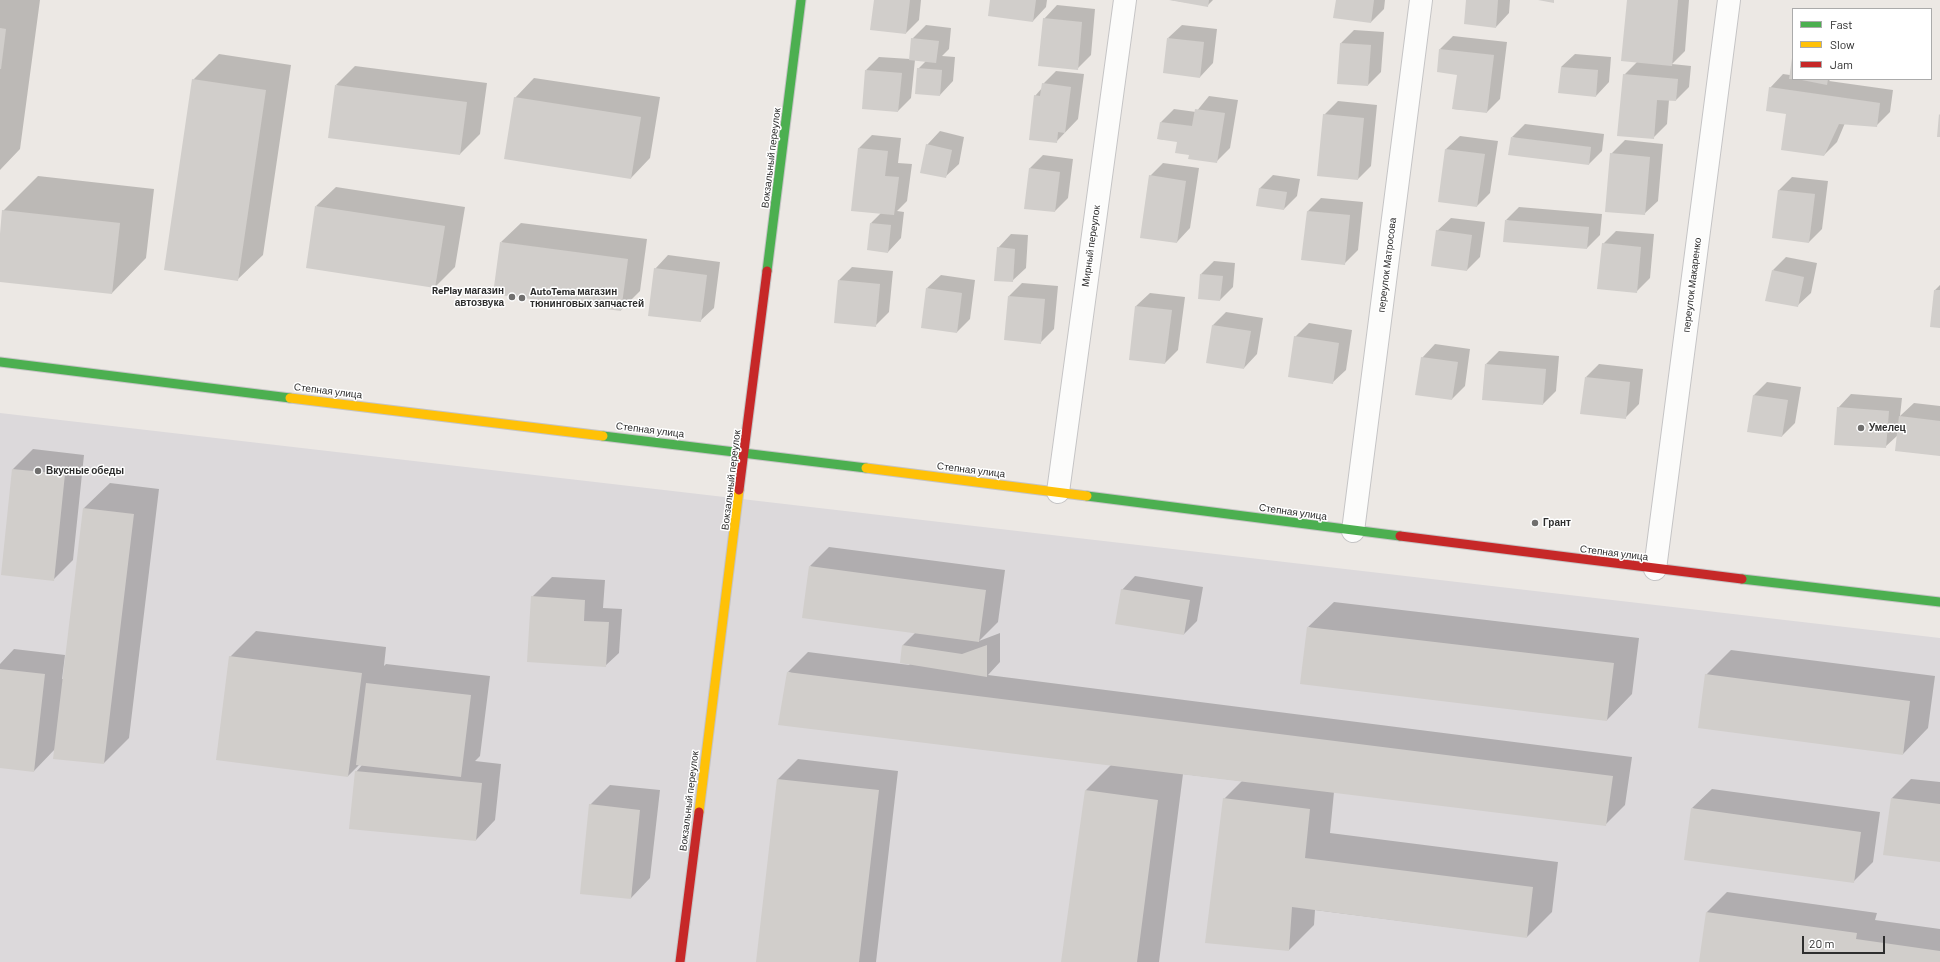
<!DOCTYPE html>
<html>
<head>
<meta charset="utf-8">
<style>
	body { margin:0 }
	#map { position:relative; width:1940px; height:962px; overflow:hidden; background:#ece8e4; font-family:Barlow,sans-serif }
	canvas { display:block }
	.legend { position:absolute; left:1792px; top:8px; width:140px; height:72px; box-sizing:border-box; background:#fff; border:1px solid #ababab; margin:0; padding:5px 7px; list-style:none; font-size:12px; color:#2e2e2e }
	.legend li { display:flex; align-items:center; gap:8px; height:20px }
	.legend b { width:20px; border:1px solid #ababab }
	.scale { position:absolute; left:1802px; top:936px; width:83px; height:18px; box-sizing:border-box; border:2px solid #2e2e2e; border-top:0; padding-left:5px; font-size:12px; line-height:14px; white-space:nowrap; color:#2e2e2e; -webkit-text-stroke:3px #fff; paint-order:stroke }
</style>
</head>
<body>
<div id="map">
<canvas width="1940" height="962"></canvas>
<ul class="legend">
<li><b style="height:5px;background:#4caf50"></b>Fast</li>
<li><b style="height:5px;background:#ffc107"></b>Slow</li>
<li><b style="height:5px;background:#c62828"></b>Jam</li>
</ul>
<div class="scale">20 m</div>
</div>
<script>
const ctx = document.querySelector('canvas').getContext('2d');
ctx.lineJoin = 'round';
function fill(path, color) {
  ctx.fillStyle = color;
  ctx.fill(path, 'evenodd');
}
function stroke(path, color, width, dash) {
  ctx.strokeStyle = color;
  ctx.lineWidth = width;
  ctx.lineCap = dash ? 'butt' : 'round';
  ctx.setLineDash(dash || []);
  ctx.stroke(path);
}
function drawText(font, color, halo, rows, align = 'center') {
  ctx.font = font + ' Barlow,sans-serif';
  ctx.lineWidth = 3;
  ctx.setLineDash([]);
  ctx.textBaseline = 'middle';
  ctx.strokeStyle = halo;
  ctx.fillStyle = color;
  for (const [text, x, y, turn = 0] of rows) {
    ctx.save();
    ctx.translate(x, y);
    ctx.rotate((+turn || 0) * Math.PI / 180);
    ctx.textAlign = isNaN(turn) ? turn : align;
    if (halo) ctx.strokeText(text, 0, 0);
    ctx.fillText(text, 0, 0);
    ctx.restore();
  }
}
fill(new Path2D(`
	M 0,413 L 1940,638 L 1940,962 L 0,962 Z`), '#dcd9db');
fill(new Path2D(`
	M 0,0 L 40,0 L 20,149 L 0,170 Z
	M 875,0 L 921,0 L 919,20 L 906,33 Z
	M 991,0 L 1047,0 L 1046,7 L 1033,21 Z
	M 1171,0 L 1213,0 L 1207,6 Z
	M 1337,0 L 1385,0 L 1384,9 L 1371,22 Z
	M 1467,0 L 1510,0 L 1509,13 L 1496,27 Z
	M 1628,0 L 1689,0 L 1685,51 L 1672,64 L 1691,66 L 1689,87 L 1676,100 L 1669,100 L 1667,124 L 1653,138 L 1624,75 L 1637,62 Z
	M 1057,5 L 1095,9 L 1091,55 L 1077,69 L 1044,19 Z
	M 926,25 L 951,28 L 949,49 L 942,56 L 955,57 L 953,81 L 940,95 L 918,69 L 926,61 L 915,60 L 911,98 L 898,111 L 866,70 L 879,57 L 910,59 L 912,39 Z
	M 1182,25 L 1217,29 L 1213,63 L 1200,77 L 1168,38 Z
	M 1354,30 L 1384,32 L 1381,72 L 1368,85 L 1341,43 Z
	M 1453,36 L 1507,42 L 1500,99 L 1487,112 L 1453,109 L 1458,74 L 1440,49 Z
	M 219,54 L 291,65 L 263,255 L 237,280 L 193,80 Z
	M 1575,54 L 1611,57 L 1609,82 L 1596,96 L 1561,67 Z
	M 1793,59 L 1793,79 L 1831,79 L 1829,81 L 1893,90 L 1890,112 L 1876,126 L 1845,123 L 1837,142 L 1824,155 L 1787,113 L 1770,88 L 1783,74 L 1790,75 Z
	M 355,66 L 487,83 L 480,134 L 460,154 L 336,85 Z
	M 1056,71 L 1084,74 L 1078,119 L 1056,142 L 1035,96 L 1042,88 L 1043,84 Z
	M 534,78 L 660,97 L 650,158 L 631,178 L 515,98 Z
	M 1209,96 L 1238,100 L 1230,148 L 1217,161 L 1190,154 L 1178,141 L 1158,139 L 1161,122 L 1174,109 L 1196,112 Z
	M 1338,101 L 1377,105 L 1371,166 L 1358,179 L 1324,115 Z
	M 1525,124 L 1604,134 L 1602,151 L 1589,164 L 1512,137 Z
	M 940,131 L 964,137 L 959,164 L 945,177 L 927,145 Z
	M 872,135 L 901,138 L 898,163 L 912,164 L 907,201 L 897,211 L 904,212 L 901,238 L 888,252 L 871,223 L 881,213 L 852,210 L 859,148 Z
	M 1460,136 L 1498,141 L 1490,193 L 1477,206 L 1439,201 L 1446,149 Z
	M 1625,140 L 1663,144 L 1658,201 L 1644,214 L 1611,154 Z
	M 1043,155 L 1073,159 L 1068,198 L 1055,211 L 1030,168 Z
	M 1163,163 L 1199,168 L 1190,228 L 1177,242 L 1150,176 Z
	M 1273,175 L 1300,179 L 1297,196 L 1284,209 L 1257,205 L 1260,188 Z
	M 38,176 L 154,189 L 146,258 L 112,293 L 0,281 L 0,243 L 3,211 Z
	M 1792,177 L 1828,181 L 1822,229 L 1809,242 L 1773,237 L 1779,190 Z
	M 336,187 L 465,207 L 455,267 L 435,287 L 316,206 Z
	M 1321,198 L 1363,202 L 1358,250 L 1344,264 L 1302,259 L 1308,211 Z
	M 1519,207 L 1602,214 L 1600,235 L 1587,248 L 1506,220 Z
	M 1451,218 L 1485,222 L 1480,257 L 1467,270 L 1437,231 Z
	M 521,223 L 647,239 L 640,291 L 621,310 L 501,242 Z
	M 1616,231 L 1654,234 L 1650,278 L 1636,292 L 1603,244 Z
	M 1011,234 L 1028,235 L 1026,268 L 1012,281 L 998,248 Z
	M 668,255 L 720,262 L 714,308 L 700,321 L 655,269 Z
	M 1786,257 L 1817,263 L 1811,293 L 1797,306 L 1773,270 Z
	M 1214,261 L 1235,263 L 1233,287 L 1220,300 L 1201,274 Z
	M 852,267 L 893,271 L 889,312 L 875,326 L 839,280 Z
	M 941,275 L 975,280 L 970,319 L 957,332 L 927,288 Z
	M 1022,283 L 1058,286 L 1054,329 L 1040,343 L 1009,296 Z
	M 1940,285 L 1940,327 L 1935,290 Z
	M 1150,293 L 1185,297 L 1178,350 L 1165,363 L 1136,306 Z
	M 1226,312 L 1263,318 L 1257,354 L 1244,368 L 1207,362 L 1213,325 Z
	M 1309,323 L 1352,330 L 1346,370 L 1332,383 L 1295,337 Z
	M 1435,344 L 1470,349 L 1465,386 L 1452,399 L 1422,358 Z
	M 1499,351 L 1559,356 L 1556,391 L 1543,404 L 1486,364 Z
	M 1599,364 L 1643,369 L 1639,404 L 1625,418 L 1586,377 Z
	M 1767,382 L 1801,387 L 1795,423 L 1782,436 L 1748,431 L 1754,395 Z
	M 1851,394 L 1902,398 L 1900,416 L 1914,403 L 1940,406 L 1940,455 L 1898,435 L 1885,447 L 1838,408 Z
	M 33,449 L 84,455 L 73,560 L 53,580 L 2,574 L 13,469 Z
	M 110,483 L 159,489 L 129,738 L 104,763 L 55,749 L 34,771 L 0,767 L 0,664 L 14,649 L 65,655 L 62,679 L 64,679 L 84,508 Z
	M 829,547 L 1005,570 L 998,622 L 979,641 L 1000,633 L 1000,662 L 988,675 L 1632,757 L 1625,805 L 1605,825 L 1334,792 L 1330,833 L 1558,862 L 1552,912 L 1527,937 L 1315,910 L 1314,925 L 1289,950 L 1224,799 L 1242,781 L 1183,774 L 1159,962 L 1062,962 L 1086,790 L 1111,765 L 788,672 L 808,652 L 909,665 L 910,664 L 902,662 L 903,645 L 915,633 L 810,566 Z
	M 1135,576 L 1203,587 L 1197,621 L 1184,634 L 1122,590 Z
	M 552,577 L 605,580 L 603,608 L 622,609 L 619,653 L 605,666 L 532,597 Z
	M 1334,602 L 1639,638 L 1632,694 L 1607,720 L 1308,627 Z
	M 256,631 L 386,647 L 384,666 L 386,664 L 490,676 L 480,756 L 475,761 L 501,764 L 495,820 L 476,840 L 356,772 L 362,765 L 359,765 L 348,776 L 230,657 Z
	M 1731,650 L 1935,676 L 1928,728 L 1903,754 L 1706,675 Z
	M 798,759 L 898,771 L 876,962 L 757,962 L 778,779 Z
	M 1911,779 L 1940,782 L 1940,861 L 1892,798 Z
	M 610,785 L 660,790 L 650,878 L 631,898 L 590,805 Z
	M 1712,789 L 1880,812 L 1873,862 L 1853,882 L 1692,808 Z
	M 1727,892 L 1877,913 L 1875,920 L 1940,929 L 1940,962 L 1700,962 L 1707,912 Z`), '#0003');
fill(new Path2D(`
	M 874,0 L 910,0 L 906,34 L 870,30 Z
	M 990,0 L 1036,0 L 1033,22 L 988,16 Z
	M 1169,0 L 1209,0 L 1208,7 Z
	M 1336,0 L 1374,0 L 1371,23 L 1333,18 Z
	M 1466,0 L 1498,0 L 1496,28 L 1464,24 Z
	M 1538,0 L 1554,0 L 1554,3 Z
	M 1627,0 L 1678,0 L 1672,66 L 1621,61 Z
	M 1043,18 L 1082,22 L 1078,70 L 1038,66 Z
	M 0,28 L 6,29 L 1,69 L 0,69 Z
	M 911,38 L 939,41 L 936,63 L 909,60 Z
	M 1167,38 L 1204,42 L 1200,78 L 1163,73 Z
	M 1340,43 L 1371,45 L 1368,86 L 1337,84 Z
	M 1439,49 L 1494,55 L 1487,113 L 1452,109 L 1457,75 L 1437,72 Z
	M 1792,58 L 1793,58 L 1793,79 L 1789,79 Z
	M 1561,67 L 1598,70 L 1596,97 L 1558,93 Z
	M 917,68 L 942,70 L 940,96 L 915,94 Z
	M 865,70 L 902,73 L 898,112 L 862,109 Z
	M 1623,74 L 1678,79 L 1676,101 L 1657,100 L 1654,139 L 1617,136 Z
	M 192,79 L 266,90 L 238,281 L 164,270 Z
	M 1797,79 L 1828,79 L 1827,85 Z
	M 1042,83 L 1071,87 L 1065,133 L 1058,132 L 1057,143 L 1029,140 L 1034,95 L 1040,96 Z
	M 335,85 L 467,102 L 460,155 L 328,138 Z
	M 1769,87 L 1880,103 L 1877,127 L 1839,124 L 1824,156 L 1781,150 L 1786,114 L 1766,111 Z
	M 514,97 L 641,117 L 631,179 L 504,159 Z
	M 1195,109 L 1225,113 L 1217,163 L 1188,159 L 1189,155 L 1175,153 L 1177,142 L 1157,139 L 1160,122 L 1192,126 Z
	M 1323,114 L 1364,118 L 1358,180 L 1317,176 Z
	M 1939,114 L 1940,115 L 1940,137 L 1937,137 Z
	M 1511,137 L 1591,147 L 1589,165 L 1508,155 Z
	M 926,144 L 952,150 L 946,178 L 920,173 Z
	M 858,148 L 888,151 L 885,176 L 899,177 L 894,215 L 851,211 Z
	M 1445,149 L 1485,154 L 1477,207 L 1438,202 Z
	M 1610,153 L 1650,157 L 1645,215 L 1605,212 Z
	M 1029,168 L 1060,172 L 1055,212 L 1024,209 Z
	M 1149,175 L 1186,181 L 1177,243 L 1140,238 Z
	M 1259,188 L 1287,192 L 1284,210 L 1256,206 Z
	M 1778,190 L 1815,194 L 1809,243 L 1772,238 Z
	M 315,206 L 445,226 L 435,288 L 306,268 Z
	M 2,210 L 120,223 L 112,294 L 0,282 L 0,234 Z
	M 1307,211 L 1350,215 L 1345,265 L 1301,260 Z
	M 1505,220 L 1589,227 L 1587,249 L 1503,242 Z
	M 870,223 L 891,225 L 888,253 L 867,250 Z
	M 1436,230 L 1472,235 L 1467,271 L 1431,266 Z
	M 500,242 L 628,259 L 621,311 L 493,294 Z
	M 1602,243 L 1641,247 L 1637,293 L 1597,289 Z
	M 997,247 L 1015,249 L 1013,282 L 994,281 Z
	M 654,268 L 707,275 L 701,322 L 648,316 Z
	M 1772,270 L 1804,277 L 1798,307 L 1765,301 Z
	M 1200,274 L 1223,276 L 1220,301 L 1198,299 Z
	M 838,280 L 880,284 L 876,327 L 834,323 Z
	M 926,288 L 962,293 L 957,333 L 921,328 Z
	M 1934,290 L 1940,290 L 1940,328 L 1930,327 Z
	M 1008,296 L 1045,299 L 1041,344 L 1004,340 Z
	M 1135,306 L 1172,310 L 1165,364 L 1129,360 Z
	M 1212,325 L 1251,331 L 1244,369 L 1206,363 Z
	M 1294,336 L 1339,343 L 1333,384 L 1288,377 Z
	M 1421,357 L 1458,362 L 1452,400 L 1415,395 Z
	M 1485,364 L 1546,369 L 1543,405 L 1482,400 Z
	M 1585,377 L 1630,382 L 1626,419 L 1580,414 Z
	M 1753,395 L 1788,400 L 1782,437 L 1747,432 Z
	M 1837,407 L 1889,411 L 1886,448 L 1834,445 Z
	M 1899,416 L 1940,421 L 1940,456 L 1895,451 Z
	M 12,469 L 65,474 L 54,581 L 1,575 Z
	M 83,508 L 134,514 L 104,764 L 53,759 Z
	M 809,566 L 986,590 L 979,642 L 802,618 Z
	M 1121,589 L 1190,600 L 1184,635 L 1115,624 Z
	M 531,596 L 585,600 L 584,621 L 609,622 L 606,667 L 527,662 Z
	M 1307,627 L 1614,663 L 1607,721 L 1300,684 Z
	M 902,645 L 962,654 L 987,645 L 987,677 L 900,663 Z
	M 229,656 L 362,673 L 348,777 L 216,760 Z
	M 0,669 L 45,674 L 34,772 L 0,768 Z
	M 787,672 L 1613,776 L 1606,826 L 778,725 Z
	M 1705,674 L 1910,701 L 1903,755 L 1698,728 Z
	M 366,683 L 471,695 L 461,777 L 356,765 Z
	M 355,771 L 482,783 L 476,841 L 349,829 Z
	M 777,779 L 879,790 L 859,962 L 756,962 Z
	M 1085,790 L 1158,800 L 1137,962 L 1061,962 Z
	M 1223,798 L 1310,809 L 1305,858 L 1533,887 L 1527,938 L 1292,907 L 1289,951 L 1205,943 Z
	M 1891,798 L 1940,804 L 1940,862 L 1883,855 Z
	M 589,804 L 640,810 L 631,899 L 580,894 Z
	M 1691,808 L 1861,832 L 1854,883 L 1684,860 Z
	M 1706,912 L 1857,933 L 1856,939 L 1940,951 L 1940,962 L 1699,962 Z`), '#d1cecb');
const street = new Path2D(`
	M 1058,492 L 1125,0
	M 1353,531 L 1421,0
	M 1655,569 L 1729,0`);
const fast = new Path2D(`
	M 767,271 L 801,0
	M 0,362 L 290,398
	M 603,436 L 866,468
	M 1087,496 L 1400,536
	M 1742,579 L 1940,602`);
const slow = new Path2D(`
	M 290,398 L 603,436
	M 866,468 L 1087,496
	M 699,812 L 739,490`);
const jam = new Path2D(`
	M 739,490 L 767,271
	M 1400,536 L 1742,579
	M 680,962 L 699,812`);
stroke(street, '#c5c4c5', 24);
stroke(fast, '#c5c4c5', 11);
stroke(slow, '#c5c4c5', 11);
stroke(jam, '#c5c4c5', 11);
stroke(street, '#fcfcfb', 22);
stroke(fast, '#4caf50', 9);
stroke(slow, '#ffc107', 9);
stroke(jam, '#c62828', 9);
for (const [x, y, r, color] of [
	[512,297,4,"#706f6e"],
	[522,298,4,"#706f6e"],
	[1861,428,4,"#706f6e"],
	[38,471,4,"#706f6e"],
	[1535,523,4,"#706f6e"]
]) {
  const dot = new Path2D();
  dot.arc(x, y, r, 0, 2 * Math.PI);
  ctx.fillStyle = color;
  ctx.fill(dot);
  stroke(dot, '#fff', 1.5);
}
drawText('10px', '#2e2e2e', '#fff', [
	["Вокзальный переулок",771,158,-83],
	["Мирный переулок",1091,246,-82],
	["переулок Матросова",1387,265,-83],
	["переулок Макаренко",1692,285,-83],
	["Степная улица",328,391,7],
	["Степная улица",650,430,7],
	["Степная улица",971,470,7],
	["Вокзальный переулок",731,480,-83],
	["Степная улица",1293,512,8],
	["Степная улица",1614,553,7],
	["Вокзальный переулок",689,801,-83]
]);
drawText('bold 10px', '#2e2e2e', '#fff', [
	["RePlay магазин",504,291,"right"],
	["автозвука",504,303,"right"],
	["AutoTema магазин",530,292],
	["тюнинговых запчастей",530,304],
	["Умелец",1869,428],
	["Вкусные обеды",46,471],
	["Грант",1543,523]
], 'left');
</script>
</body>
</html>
